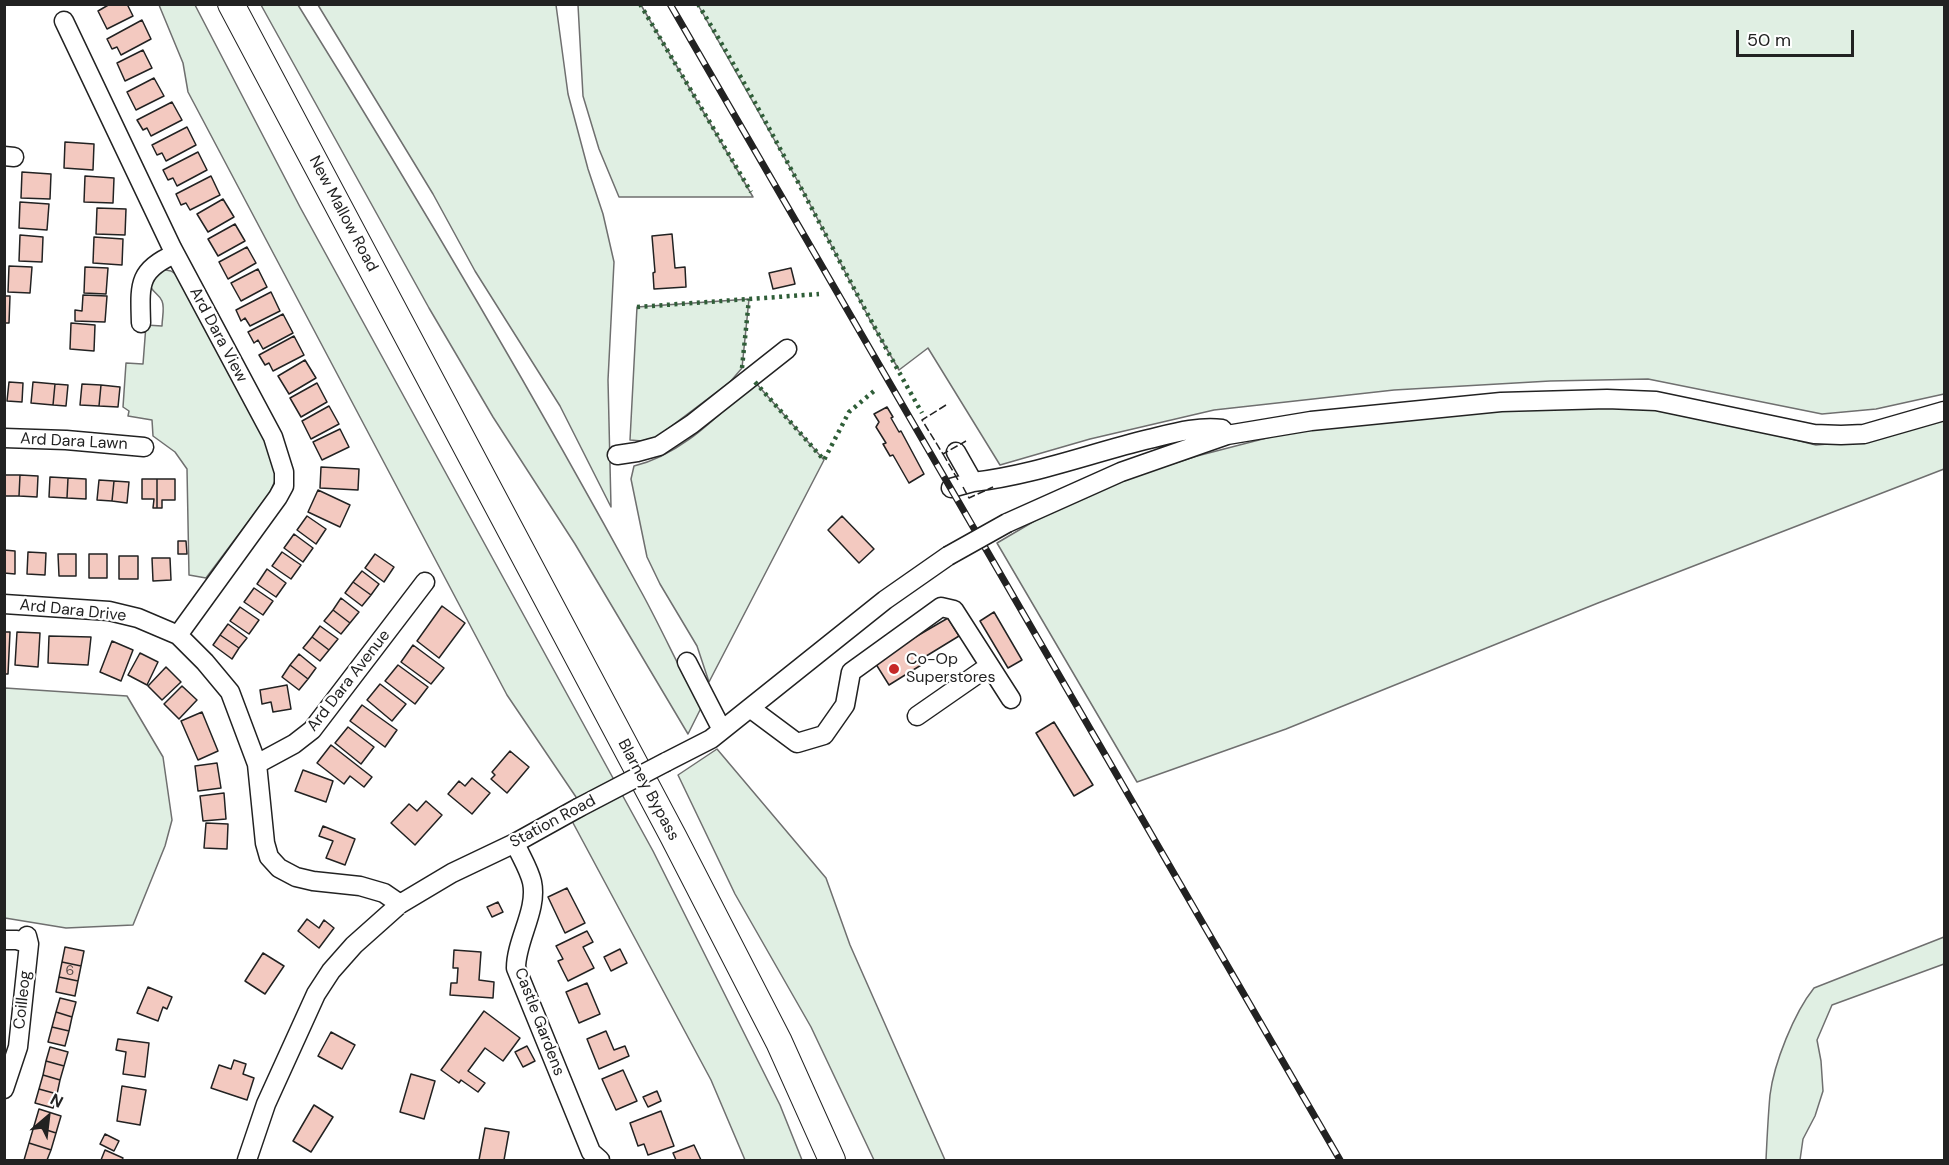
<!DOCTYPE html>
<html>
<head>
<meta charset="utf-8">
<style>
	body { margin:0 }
	#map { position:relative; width:1949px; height:1165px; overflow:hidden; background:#fff; font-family:"DM Sans",sans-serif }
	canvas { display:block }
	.frame { position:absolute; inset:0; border:6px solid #222; pointer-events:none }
	.north { position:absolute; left:18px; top:1087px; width:60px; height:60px; -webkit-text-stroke:4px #fff; paint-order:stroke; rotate:28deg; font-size:16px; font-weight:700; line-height:24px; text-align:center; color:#222 }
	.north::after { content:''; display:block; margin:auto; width:21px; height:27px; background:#222; clip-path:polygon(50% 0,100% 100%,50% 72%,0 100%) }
	.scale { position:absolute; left:1736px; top:30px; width:118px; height:27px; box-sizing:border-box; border:3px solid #222; border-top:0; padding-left:8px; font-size:18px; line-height:21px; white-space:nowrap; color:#222; -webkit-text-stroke:4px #fff; paint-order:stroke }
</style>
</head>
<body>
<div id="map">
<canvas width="1949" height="1165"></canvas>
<div class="frame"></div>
<div class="north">N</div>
<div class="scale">50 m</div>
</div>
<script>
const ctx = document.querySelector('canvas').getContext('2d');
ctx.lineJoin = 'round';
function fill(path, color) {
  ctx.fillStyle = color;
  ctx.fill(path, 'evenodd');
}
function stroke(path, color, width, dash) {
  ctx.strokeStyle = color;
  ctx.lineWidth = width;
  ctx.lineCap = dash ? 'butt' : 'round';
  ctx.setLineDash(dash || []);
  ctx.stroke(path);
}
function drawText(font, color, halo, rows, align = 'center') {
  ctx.font = font + ' "DM Sans",sans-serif';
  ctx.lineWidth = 4.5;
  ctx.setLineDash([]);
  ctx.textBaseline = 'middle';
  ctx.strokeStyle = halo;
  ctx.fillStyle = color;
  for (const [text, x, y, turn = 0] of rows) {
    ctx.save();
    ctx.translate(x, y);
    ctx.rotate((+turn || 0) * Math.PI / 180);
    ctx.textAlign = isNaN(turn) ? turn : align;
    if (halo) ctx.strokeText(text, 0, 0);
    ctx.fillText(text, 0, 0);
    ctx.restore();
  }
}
const green = new Path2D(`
	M 159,5 L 195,5 L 300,207 L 653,851 L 780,1105 L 802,1160 L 745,1160 L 711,1080 L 572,821 L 584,814 L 576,797 L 507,695 L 188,92 L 183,63 Z
	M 261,5 L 298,5 C 418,198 534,395 643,595 C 663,632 680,670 701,708 L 688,734 L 575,544 L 493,417 L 429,308 Z
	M 318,5 L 556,5 L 568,94 L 588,169 L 603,214 L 614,262 L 608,380 L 611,507 L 560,406 L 475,271 L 433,194 Z
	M 578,5 L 641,5 L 753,197 L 619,197 L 599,149 L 583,96 Z
	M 698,5 L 1944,5 L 1944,394 L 1876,409 L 1822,414 L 1648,379 L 1550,381 L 1394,390 L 1214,410 L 1090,439 L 1000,465 L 928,348 L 899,370 L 871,322 L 801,187 Z
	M 161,269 L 171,271 L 183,279 L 230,375 L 270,448 L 278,474 L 269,494 L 206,578 L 189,575 L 187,469 L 175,452 L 153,436 L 152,420 L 128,416 L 129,411 L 123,407 L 126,363 L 143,364 L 146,325 L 162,326 C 162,318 165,308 162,301 C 158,292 149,292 150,280 Z
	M 749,299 L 742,368 L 730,382 L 657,437 L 642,441 L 630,440 L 637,307 Z
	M 755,382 L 824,460 L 709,682 L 697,646 L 660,584 L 647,557 L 631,479 L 634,466 C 682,455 719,414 755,382 Z
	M 1545,407 L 1649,408 L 1739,426 L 1816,445 L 1873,440 L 1944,420 L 1944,469 L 1598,603 L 1286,729 L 1137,782 L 997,543 L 1048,513 L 1135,476 L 1197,456 L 1282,434 L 1378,422 Z
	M 5,688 L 127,696 L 163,757 L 172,820 L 165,846 L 133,925 L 66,928 L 5,918 Z
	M 717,749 L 826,878 L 850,945 L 945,1160 L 874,1160 L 811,1027 L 735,894 L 678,775 Z
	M 1944,937 L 1944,964 L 1832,1005 L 1817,1040 L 1821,1061 L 1823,1091 L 1815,1116 L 1803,1139 L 1800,1160 L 1766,1160 C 1767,1139 1768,1117 1770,1095 C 1774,1063 1794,1013 1814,988 Z`);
fill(green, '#e0efe3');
stroke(green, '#6f6f6f', 1.5);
const building = new Path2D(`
	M 110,4 L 127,4 L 133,16 L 107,29 L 98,11 Z
	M 142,20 L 151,39 L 121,55 L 117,47 L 112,49 L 107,39 Z
	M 143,50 L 152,68 L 125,81 L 117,63 Z
	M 154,78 L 164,96 L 136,110 L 127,92 Z
	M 172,102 L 182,120 L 151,136 L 147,128 L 143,130 L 137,120 Z
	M 187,127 L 196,145 L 166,161 L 162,153 L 157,155 L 152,145 Z
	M 65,142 L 94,144 L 93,170 L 64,168 Z
	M 198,152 L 207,170 L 177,186 L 173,178 L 168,180 L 163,170 Z
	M 22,172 L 51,174 L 50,199 L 21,198 Z
	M 85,176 L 114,178 L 113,203 L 84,202 Z
	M 211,176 L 220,195 L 190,210 L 186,203 L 181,205 L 176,194 Z
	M 223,199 L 234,217 L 208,232 L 197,214 Z
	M 20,202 L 49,204 L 47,230 L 19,228 Z
	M 97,208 L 126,209 L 125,235 L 96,234 Z
	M 235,224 L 245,241 L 218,256 L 208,239 Z
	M 672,234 L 675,268 L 685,267 L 686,287 L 654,289 L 653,273 L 655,272 L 652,236 Z
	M 20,235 L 43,237 L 42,262 L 19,261 Z
	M 94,237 L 123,239 L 122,265 L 93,263 Z
	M 247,247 L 256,263 L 228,279 L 219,262 Z
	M 9,266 L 32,267 L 30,293 L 8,292 Z
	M 85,267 L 108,268 L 106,294 L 84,293 Z
	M 791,268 L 795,284 L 773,289 L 769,273 Z
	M 258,269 L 267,287 L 241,301 L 231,283 Z
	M 271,292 L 280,311 L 250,326 L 245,318 L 241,321 L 236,310 Z
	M 83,295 L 107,296 L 105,322 L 75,321 L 75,310 L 82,311 Z
	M 4,296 L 10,296 L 9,323 L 4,323 Z
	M 283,314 L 293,333 L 263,349 L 258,340 L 254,343 L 248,332 Z
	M 71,323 L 95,325 L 94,351 L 70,349 Z
	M 294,336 L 304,355 L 273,371 L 269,363 L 265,365 L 259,355 Z
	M 305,360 L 316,378 L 289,394 L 278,376 Z
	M 9,382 L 23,383 L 22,402 L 7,401 Z
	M 33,382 L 55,384 L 53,405 L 31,403 Z
	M 317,383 L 327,402 L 301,417 L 290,398 Z
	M 55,384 L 68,385 L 66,406 L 53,405 Z
	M 82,384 L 101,385 L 99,406 L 80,405 Z
	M 101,385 L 120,387 L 118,407 L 99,406 Z
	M 329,406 L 339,424 L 311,439 L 302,421 Z
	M 887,407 L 893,417 L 891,418 L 899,432 L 901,431 L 924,474 L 909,483 L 893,455 L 890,456 L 883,444 L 886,443 L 876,427 L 879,422 L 874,414 Z
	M 340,429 L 349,447 L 322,460 L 313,442 Z
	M 321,467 L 359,469 L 358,490 L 320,488 Z
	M 4,475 L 20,475 L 19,496 L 4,496 Z
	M 20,475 L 38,476 L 37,497 L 19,496 Z
	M 50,477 L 68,478 L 67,498 L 49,497 Z
	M 68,478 L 86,479 L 86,499 L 67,498 Z
	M 142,479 L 157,479 L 157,508 L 153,508 L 154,499 L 142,499 Z
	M 157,479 L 175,479 L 175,500 L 162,500 L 162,508 L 157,508 Z
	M 99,480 L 114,481 L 112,501 L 97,500 Z
	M 114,481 L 129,482 L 127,503 L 112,501 Z
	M 318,490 L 350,505 L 340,527 L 308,512 Z
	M 307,516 L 326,529 L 316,544 L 297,530 Z
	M 842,516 L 874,549 L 859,563 L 828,530 Z
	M 294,534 L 313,548 L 303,562 L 284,548 Z
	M 178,541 L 186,541 L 187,554 L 178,554 Z
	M 4,550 L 15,551 L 15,574 L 4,573 Z
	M 28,552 L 46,553 L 45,575 L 27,574 Z
	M 282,552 L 301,565 L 291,579 L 272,566 Z
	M 58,554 L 76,554 L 76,576 L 59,576 Z
	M 89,554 L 107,554 L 107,578 L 89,578 Z
	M 375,554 L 394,567 L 384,582 L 365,568 Z
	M 119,556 L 138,556 L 138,579 L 119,579 Z
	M 152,558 L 170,558 L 171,580 L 153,581 Z
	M 267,569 L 286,583 L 276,597 L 257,584 Z
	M 362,571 L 379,584 L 371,595 L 353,582 Z
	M 353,582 L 371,595 L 362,606 L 345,593 Z
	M 254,588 L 273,601 L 263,615 L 244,602 Z
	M 341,598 L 359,612 L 350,623 L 333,610 Z
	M 442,606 L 465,623 L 439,658 L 417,641 Z
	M 240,607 L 259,620 L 249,634 L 230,621 Z
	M 333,610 L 350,623 L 341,634 L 324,621 Z
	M 994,612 L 1022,660 L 1008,668 L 980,621 Z
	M 948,618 L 959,636 L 923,658 L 926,662 L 889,685 L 874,661 Z
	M 228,624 L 247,638 L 239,648 L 220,635 Z
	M 320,626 L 338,639 L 329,650 L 312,637 Z
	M 4,632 L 10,632 L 8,674 L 4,674 Z
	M 17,632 L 40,633 L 38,667 L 15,665 Z
	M 220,635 L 239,648 L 232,659 L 213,645 Z
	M 49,636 L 91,637 L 88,665 L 48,663 Z
	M 312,637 L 329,650 L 320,661 L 303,648 Z
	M 112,641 L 133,650 L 121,681 L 100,672 Z
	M 413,645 L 444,668 L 431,684 L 401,662 Z
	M 140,653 L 158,662 L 147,685 L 128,675 Z
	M 299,654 L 316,668 L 308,679 L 290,665 Z
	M 290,665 L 308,679 L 299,690 L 282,677 Z
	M 398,665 L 428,687 L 415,704 L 385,681 Z
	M 166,667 L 181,682 L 162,700 L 148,686 Z
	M 380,684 L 406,704 L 392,721 L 367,700 Z
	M 287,685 L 291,709 L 273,712 L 271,702 L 262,704 L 260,690 Z
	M 182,686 L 197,700 L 179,719 L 164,704 Z
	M 362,705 L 397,730 L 385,747 L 350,721 Z
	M 202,712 L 218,751 L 198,760 L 181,721 Z
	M 1054,722 L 1093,785 L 1074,796 L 1036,733 Z
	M 348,727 L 374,747 L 361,764 L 335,743 Z
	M 331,745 L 372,777 L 364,787 L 350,776 L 344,784 L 317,763 Z
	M 510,751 L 529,767 L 507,793 L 491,779 L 495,775 L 492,772 Z
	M 217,763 L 221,788 L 198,791 L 195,766 Z
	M 303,770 L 333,781 L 326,802 L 295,791 Z
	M 472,778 L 490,793 L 472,814 L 448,794 L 459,781 L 465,786 Z
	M 224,793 L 226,819 L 203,821 L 200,796 Z
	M 426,801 L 442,815 L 415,845 L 391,823 L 409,804 L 417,811 Z
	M 206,823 L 228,824 L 227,849 L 204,848 Z
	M 323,826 L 355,839 L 345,865 L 326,858 L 333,841 L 319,836 Z
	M 567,888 L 585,923 L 565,933 L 548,897 Z
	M 498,902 L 503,912 L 492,917 L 487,907 Z
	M 307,919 L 319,928 L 324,920 L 334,928 L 319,948 L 298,931 Z
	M 587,931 L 593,942 L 583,947 L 594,968 L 568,981 L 558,961 L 563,959 L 556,946 Z
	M 65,947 L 84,951 L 81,966 L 62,962 Z
	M 620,949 L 627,963 L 611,971 L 604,957 Z
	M 454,950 L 481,952 L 479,980 L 494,982 L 493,998 L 450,995 L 451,983 L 457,983 L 458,968 L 453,968 Z
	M 263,953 L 284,966 L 265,994 L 245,981 Z
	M 62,962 L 81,966 L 78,981 L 59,977 Z
	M 59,977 L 78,981 L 75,996 L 56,992 Z
	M 587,983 L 600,1014 L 579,1023 L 566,992 Z
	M 148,987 L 172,997 L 167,1009 L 163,1007 L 158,1021 L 137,1013 Z
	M 60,998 L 76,1002 L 72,1017 L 56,1012 Z
	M 484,1011 L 520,1038 L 503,1061 L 485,1048 L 468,1071 L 485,1083 L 478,1092 L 461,1080 L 459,1083 L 441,1070 Z
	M 56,1012 L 72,1017 L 69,1031 L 52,1027 Z
	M 52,1027 L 69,1031 L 65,1046 L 48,1042 Z
	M 606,1031 L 614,1050 L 625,1046 L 629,1056 L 599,1069 L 587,1039 Z
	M 331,1032 L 355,1045 L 342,1069 L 318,1056 Z
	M 118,1039 L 149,1043 L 145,1077 L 123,1074 L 126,1052 L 116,1050 Z
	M 527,1046 L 535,1061 L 523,1067 L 515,1052 Z
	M 50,1047 L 68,1052 L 64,1066 L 46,1061 Z
	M 234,1060 L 246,1064 L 243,1074 L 254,1078 L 247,1100 L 211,1088 L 219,1065 L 231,1069 Z
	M 46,1061 L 64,1066 L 60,1080 L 43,1075 Z
	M 623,1070 L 637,1101 L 616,1110 L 602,1079 Z
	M 411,1074 L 435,1081 L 424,1119 L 400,1112 Z
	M 43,1075 L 60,1080 L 57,1094 L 39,1089 Z
	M 122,1086 L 146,1090 L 140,1125 L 117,1121 Z
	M 39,1089 L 57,1094 L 53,1108 L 35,1103 Z
	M 657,1091 L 661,1101 L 648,1107 L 643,1097 Z
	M 314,1105 L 333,1117 L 311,1152 L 293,1141 Z
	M 39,1109 L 61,1116 L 56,1133 L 34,1126 Z
	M 661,1111 L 674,1146 L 648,1155 L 644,1144 L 638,1146 L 630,1123 Z
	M 34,1126 L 56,1133 L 51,1150 L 29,1143 Z
	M 485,1128 L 509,1132 L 504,1160 L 479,1160 Z
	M 105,1134 L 119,1141 L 114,1151 L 100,1144 Z
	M 29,1143 L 51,1150 L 47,1160 L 24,1160 Z
	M 694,1145 L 701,1160 L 676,1160 L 673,1153 Z
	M 105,1150 L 123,1158 L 122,1160 L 101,1160 Z`);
fill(building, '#f3c9c0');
stroke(building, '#222', 1.5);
const minor = new Path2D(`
	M 64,21 L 172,248 L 273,437 L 284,472 L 284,486 L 278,497 L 178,635
	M 4,156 L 14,157
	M 141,323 C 140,286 137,270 175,254
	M 4,438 L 66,440 L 144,447
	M 956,452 L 973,482 C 1034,475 1091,453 1149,439 C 1174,433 1198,426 1222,429 L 1227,435
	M 617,455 L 637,452 L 659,446 L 692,424 L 787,349
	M 951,488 L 973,482
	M 1007,523 L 1121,472 L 1227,435 L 1311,421 L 1501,402 L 1607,399 L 1656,401 L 1814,434 L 1841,435 L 1864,434 L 1944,411
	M 4,604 L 109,611 L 138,618 L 178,635 L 205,662 L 230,692 L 257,764 L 265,843 L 269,857 L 279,868 L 296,877 L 313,881 L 360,886 L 384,893 L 400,904
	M 687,662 L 722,730
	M 750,708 L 797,743 L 824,735 L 845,705 L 851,672 L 941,607 L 954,610 L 1011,699
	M 917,716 L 989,666
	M 666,762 L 711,739 L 885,600 L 948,556
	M 257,764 L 294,744 L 312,730 L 425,582
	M 515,843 C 520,855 529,869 532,882 C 538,910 516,940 516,968 L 591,1152 L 600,1160
	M 4,940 L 17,940 L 29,944
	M 4,1089 L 18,1047 L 29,944 L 27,936
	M 247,1160 L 266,1104 L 316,994 L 331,971 L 354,945 L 400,904 L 452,873 L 515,843 L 578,808`);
const highway = new Path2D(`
	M 231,4 L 673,836 L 779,1042 L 832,1160`);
stroke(minor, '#222', 21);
stroke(highway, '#222', 28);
stroke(minor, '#fff', 18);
stroke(highway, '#fff', 26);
const rail = new Path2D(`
	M 670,4 L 1340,1160`);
stroke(rail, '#222', 7);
stroke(rail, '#fff', 4.5, [14]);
const minorBridge = new Path2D(`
	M 948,556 L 1007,523
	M 578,808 L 666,762`);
stroke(minorBridge, '#222', 21, []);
stroke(minorBridge, '#fff', 18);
stroke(new Path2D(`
	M 640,4 L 751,192
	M 698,4 C 779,137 845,278 922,413
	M 637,307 L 819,294
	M 742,368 L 749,299
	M 755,382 L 824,460 L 849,412 L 874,391`), '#2f5e38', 4.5, [3, 4.5]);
stroke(new Path2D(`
	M 946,405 L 922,420 L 943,454 L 966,441
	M 943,454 L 958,480
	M 963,487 L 969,498 L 993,487`), '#222', 1.5, [8, 3]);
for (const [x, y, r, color] of [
	[894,669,6,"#c62828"]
]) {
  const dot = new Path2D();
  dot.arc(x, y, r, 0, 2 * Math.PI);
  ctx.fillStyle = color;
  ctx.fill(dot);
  stroke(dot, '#fff', 2);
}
drawText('14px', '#564c4a', null, [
	["6",70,971]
]);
drawText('16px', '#222', '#fff', [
	["New Mallow Road",343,214,62],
	["Ard Dara View",218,335,62],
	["Ard Dara Lawn",74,442,3],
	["Ard Dara Drive",73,611,6],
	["Ard Dara Avenue",349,681,-52],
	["Blarney Bypass",648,790,62],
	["Station Road",553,822,-28],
	["Coilleog",23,1000,-84],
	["Castle Gardens",539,1022,69]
]);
drawText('16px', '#222', '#fff', [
	["Co-Op",906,660],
	["Superstores",906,678]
], 'left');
</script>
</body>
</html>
